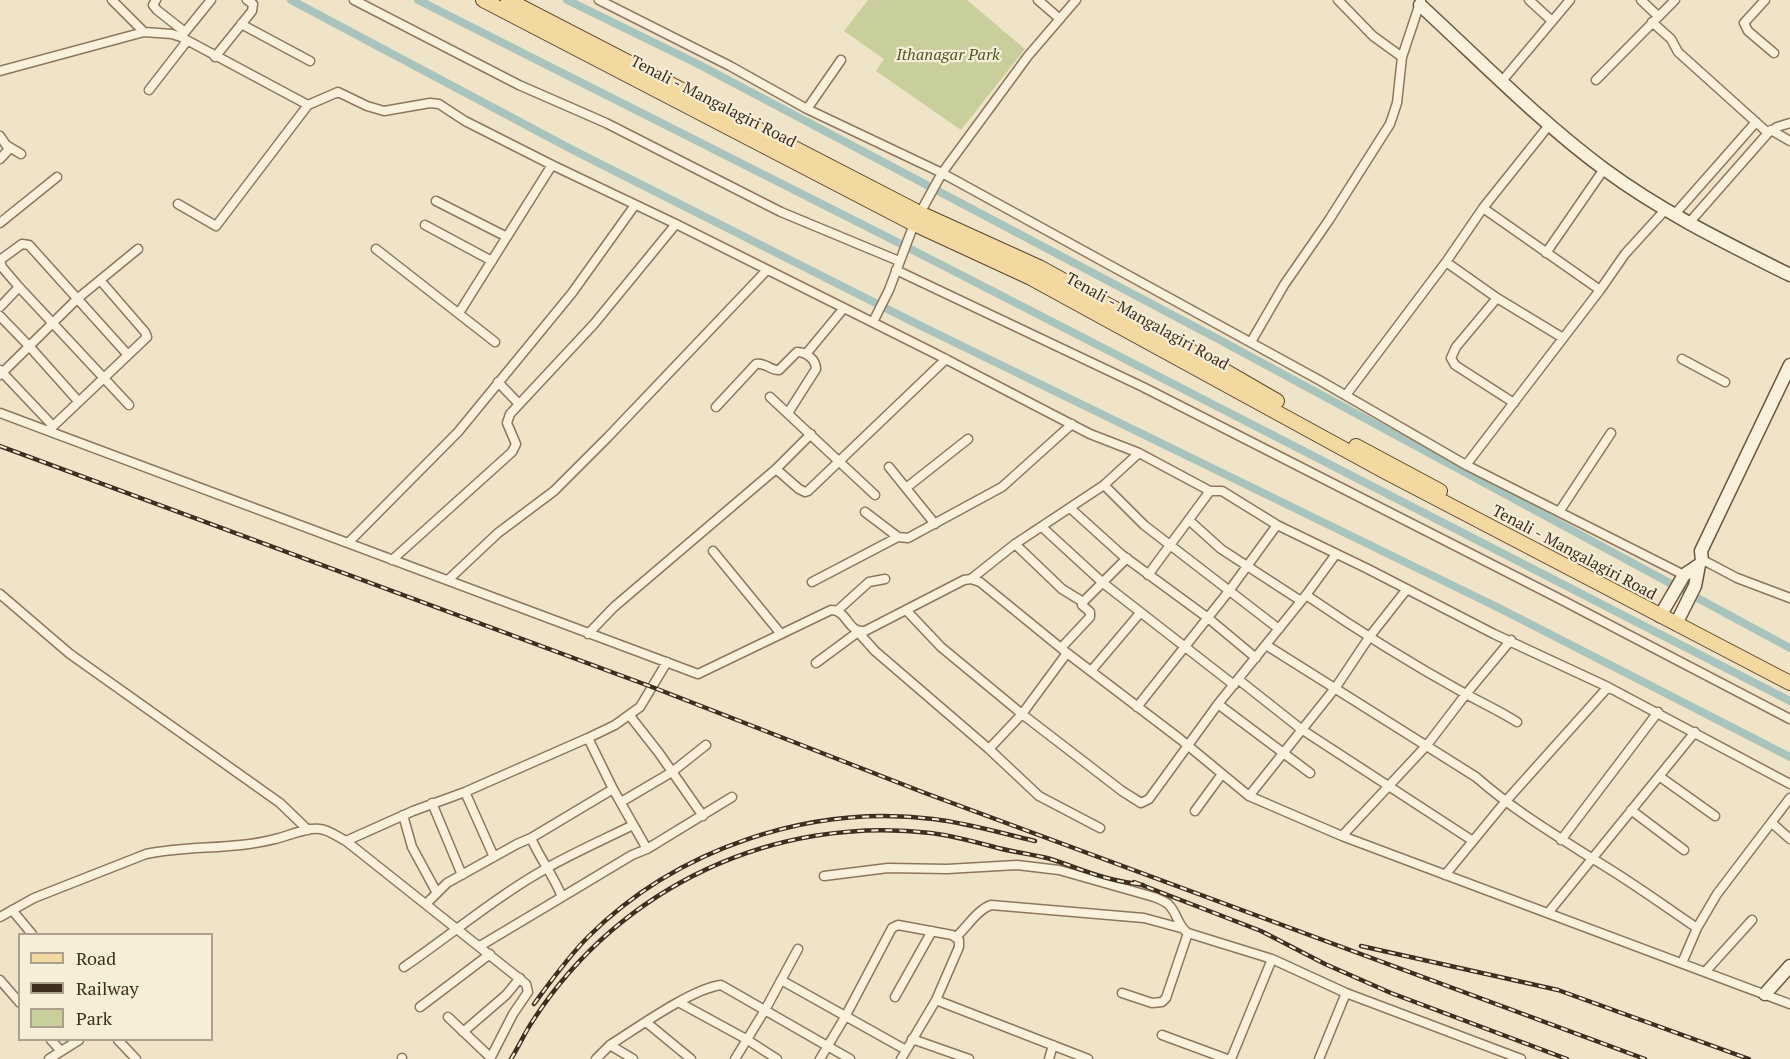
<!DOCTYPE html>
<html>
<head>
<meta charset="utf-8">
<style>
	body { margin:0 }
	#map { position:relative; width:1790px; height:1059px; overflow:hidden; background:#f0e4c8; font-family:"PT Serif",serif }
	canvas { display:block }
	.legend { position:absolute; left:18px; top:933px; width:195px; height:108px; box-sizing:border-box; background:#f7eed8; border:2px solid #ada18e; margin:0; padding:8px 10px; list-style:none; font-size:18px; color:#3d2e20 }
	.legend li { display:flex; align-items:center; gap:12px; height:30px }
	.legend b { width:30px; border:2px solid #ada18e }
</style>
</head>
<body>
<div id="map">
<canvas width="1790" height="1059"></canvas>
<ul class="legend">
<li><b style="height:8px;background:#f3d9a0"></b>Road</li>
<li><b style="height:8px;background:#3d2e20"></b>Railway</li>
<li><b style="height:16px;background:#c9cf9b"></b>Park</li>
</ul>
</div>
<script>
const ctx = document.querySelector('canvas').getContext('2d');
ctx.lineJoin = 'round';
function fill(path, color) {
  ctx.fillStyle = color;
  ctx.fill(path, 'evenodd');
}
function stroke(path, color, width, dash) {
  ctx.strokeStyle = color;
  ctx.lineWidth = width;
  ctx.lineCap = dash ? 'butt' : 'round';
  ctx.setLineDash(dash || []);
  ctx.stroke(path);
}
function drawText(font, color, halo, rows, align = 'center') {
  ctx.font = font + ' "PT Serif",serif';
  ctx.lineWidth = 4.5;
  ctx.setLineDash([]);
  ctx.textBaseline = 'middle';
  ctx.strokeStyle = halo;
  ctx.fillStyle = color;
  for (const [text, x, y, turn = 0] of rows) {
    ctx.save();
    ctx.translate(x, y);
    ctx.rotate((+turn || 0) * Math.PI / 180);
    ctx.textAlign = isNaN(turn) ? turn : align;
    if (halo) ctx.strokeText(text, 0, 0);
    ctx.fillText(text, 0, 0);
    ctx.restore();
  }
}
fill(new Path2D(`
	M 868,0 L 967,0 L 1025,49 L 961,130 L 876,71 L 884,59 L 844,31 Z`), '#c9cf9b');
stroke(new Path2D(`
	M 291,0 L 571,149 L 917,324 L 1499,608 L 1790,757
	M 418,0 L 901,244 L 1790,701
	M 567,0 L 696,63 L 1218,339 L 1790,648`), '#a9c4bc', 8);
const street = new Path2D(`
	M 112,0 L 144,32
	M 156,0 L 153,5 L 157,10 L 185,32
	M 354,0 L 519,85 L 606,123 L 781,212 L 899,261
	M 599,0 L 730,66 L 807,109 L 942,173 L 1319,380 L 1466,465 L 1684,575
	M 1038,0 L 1060,19
	M 1338,0 L 1373,36 L 1402,57
	M 1529,0 L 1552,21
	M 1641,0 L 1658,16
	M 1765,0 L 1744,23 L 1748,31 L 1774,53
	M 1652,22 L 1671,39 L 1678,52 L 1768,133
	M 241,24 L 310,61
	M 181,37 L 211,0
	M 215,57 L 252,11 L 253,4 L 247,0
	M 0,71 L 144,32 L 172,34 L 181,37 L 308,105 L 338,92 L 367,106 L 384,111 L 430,103 L 439,104 L 465,121 L 552,165 L 676,224 L 934,353 L 1090,434 L 1139,453 L 1210,491 L 1222,491 L 1277,525 L 1368,569 L 1494,634 L 1608,687 L 1790,784
	M 1596,80 L 1675,0
	M 1502,81 L 1570,0
	M 149,90 L 187,41
	M 807,109 L 841,60
	M 1771,130 L 1790,141
	M 0,136 L 6,145 L 21,154
	M 0,159 L 10,148
	M 436,201 L 507,237
	M 178,204 L 216,226 L 308,105
	M 1483,208 L 1600,290
	M 1674,215 L 1756,122
	M 0,223 L 57,177
	M 1688,224 L 1768,133 L 1777,127 L 1790,123
	M 425,225 L 492,261
	M 376,249 L 495,342
	M 1546,253 L 1604,169
	M 1446,262 L 1497,298 L 1563,338
	M 896,270 L 1143,387 L 1556,597 L 1790,719
	M 1497,298 L 1456,347 L 1451,358 L 1455,365 L 1514,403
	M 0,307 L 19,287
	M 459,313 L 552,165
	M 0,316 L 29,346 L 79,402
	M 873,322 L 889,290 L 914,224 L 942,173 L 1028,56 L 1076,0
	M 1251,342 L 1284,285 L 1329,220 L 1390,124 L 1397,103 L 1402,57 L 1421,0
	M 806,354 L 844,308
	M 128,355 L 29,245 L 22,244 L 0,260 L 2,267 L 19,287 L 129,405
	M 1682,359 L 1725,382
	M 0,370 L 53,426
	M 0,375 L 77,299 L 138,249
	M 498,382 L 519,404
	M 1346,395 L 1446,262 L 1483,208 L 1550,124
	M 770,397 L 875,495
	M 716,407 L 756,364 C 765,362 771,371 779,370 L 797,352 C 807,352 816,360 816,369 L 788,413
	M 0,413 L 698,674 L 831,610 C 848,610 847,633 865,631 L 964,580 L 971,579 L 980,582 L 1067,653 L 1180,739 L 1249,796 L 1342,836 L 1790,1004
	M 48,431 L 147,337 L 145,332 L 100,280
	M 1466,465 L 1600,290 L 1625,254 L 1665,210
	M 889,467 L 935,524
	M 776,469 L 799,489 L 805,492 L 808,491 L 946,359
	M 1104,485 L 1144,525 L 1279,629
	M 906,488 L 968,439
	M 1070,508 L 1122,555 L 1208,618 L 1256,658
	M 865,512 L 898,537 L 908,538 L 1002,487 L 1072,424
	M 1559,512 L 1611,433
	M 1190,521 L 1221,549 L 1301,601
	M 1042,527 L 1103,583 L 1234,685
	M 349,542 L 458,432 L 572,293 L 635,205
	M 1015,544 L 1062,589 L 1083,602
	M 713,551 L 781,634
	M 392,560 L 512,452 L 516,444 L 507,423 L 510,414 L 594,324 L 676,224
	M 1699,564 L 1703,560 L 1737,578 L 1790,598
	M 1148,575 L 1210,491
	M 971,579 L 1015,544 L 1104,485 L 1139,453
	M 448,580 L 498,533 L 554,491 L 608,437 L 767,270
	M 812,582 L 898,537
	M 0,594 L 70,654 L 280,803 L 308,830
	M 1306,595 C 1357,630 1410,663 1464,693 C 1482,703 1500,711 1517,722
	M 838,610 L 869,582 L 885,579
	M 906,610 L 941,647 L 1022,714 L 1122,791 L 1141,803 L 1149,799 L 1218,704 L 1306,595 L 1336,554
	M 588,634 L 614,607 L 776,469 L 811,434
	M 1266,645 L 1476,777 C 1515,811 1549,831 1593,859 C 1629,880 1663,905 1697,928
	M 1061,648 L 1090,617 L 1090,612 L 1082,605 L 1083,602 L 1127,558
	M 816,663 L 858,632 L 875,651 L 989,749 L 1039,796 L 1100,828
	M 1091,671 L 1140,613
	M 1239,680 L 1301,729 L 1473,841
	M 1218,704 L 1310,773
	M 1137,707 L 1229,591 L 1277,525
	M 630,716 L 659,753 L 703,816
	M 989,749 L 1022,714 L 1067,653
	M 1659,776 L 1715,816
	M 465,792 L 494,857
	M 1249,796 L 1336,687 L 1370,636 L 1407,589
	M 621,802 L 672,772 L 706,745
	M 432,803 L 462,875
	M 1631,810 L 1684,850
	M 1195,811 L 1222,774
	M 403,815 L 412,847 L 437,893
	M 1772,823 L 1790,839
	M 1342,836 L 1427,745 L 1466,694 L 1511,640
	M 531,838 C 540,859 554,876 562,897 L 632,855 L 647,849 L 613,789
	M 1561,840 L 1658,712
	M 346,841 L 413,811 L 465,792 L 588,738
	M 647,849 L 732,797
	M 1445,875 L 1505,802 L 1608,687
	M 824,876 L 888,868 L 947,869 L 1017,865 L 1059,870 L 1154,897 C 1159,899 1165,901 1168,904 C 1178,913 1177,926 1188,933
	M 426,904 L 447,883 L 517,844 L 531,838 L 613,789 L 588,738 L 615,725 L 640,707 L 667,662
	M 12,910 L 32,934
	M 1548,913 L 1695,732
	M 0,917 L 34,898 L 146,854 C 188,845 233,850 275,839 C 289,836 306,827 320,829 C 329,830 338,837 346,841 L 526,984 L 528,992 L 513,1014 L 490,1059
	M 956,937 C 967,927 977,910 991,905 L 1144,918 L 1181,928
	M 480,946 L 562,897
	M 1682,963 L 1697,928 L 1717,894 L 1790,798
	M 404,967 C 452,934 497,896 547,868 C 575,852 605,839 633,825
	M 1705,972 L 1752,920
	M 0,980 L 20,1003
	M 781,980 L 906,1050
	M 1122,993 L 1152,1003 L 1162,1002 L 1166,998 L 1188,933 L 1272,959 L 1346,993 L 1521,1059
	M 895,997 L 932,931
	M 936,1000 L 1088,1059
	M 680,1003 L 746,1039 L 777,1059
	M 420,1007 L 490,954
	M 448,1017 L 490,1057
	M 646,1022 L 691,1059
	M 463,1032 L 506,995 L 520,978
	M 1162,1035 L 1227,1059
	M 912,1039 L 969,1059
	M 51,1040 L 61,1051
	M 118,1040 L 136,1059
	M 610,1045 C 637,1028 691,989 721,985 L 850,1059
	M 402,1058 L 402,1059
	M 49,1059 L 79,1040
	M 596,1059 L 610,1045 L 633,1059
	M 735,1059 L 765,1010 L 798,949
	M 820,1059 L 845,1017 L 892,928 L 898,925 L 952,935 L 959,940 L 959,947 L 936,1000 L 901,1059
	M 1049,1059 L 1053,1045
	M 1231,1059 L 1272,959
	M 1319,1059 L 1346,993`);
const secondary = new Path2D(`
	M 1420,5 C 1480,60 1538,120 1604,169 C 1662,212 1726,243 1790,275
	M 1702,561 L 1701,551 L 1790,365
	M 1660,616 L 1684,575 L 1699,565
	M 1676,624 L 1695,586 L 1699,565
	M 1765,994 L 1790,966`);
const primary = new Path2D(`
	M 483,0 L 914,224 L 1031,278 L 1384,471 L 1790,683
	M 508,0 L 920,213 L 1039,267 L 1175,342 L 1277,401
	M 1356,446 L 1440,491`);
stroke(street, '#8d765c', 11);
stroke(secondary, '#6f573f', 15);
stroke(primary, '#5b4430', 16);
stroke(street, '#faf1dc', 8);
stroke(secondary, '#faf1dc', 12);
stroke(primary, '#f3d9a0', 14);
const rail = new Path2D(`
	M 0,446 L 652,687 L 925,793 L 1645,1059
	M 1134,882 L 1261,931 L 1325,964 L 1391,993 L 1567,1059
	M 1361,946 L 1558,990 L 1749,1059
	M 534,1004 C 551,981 568,957 588,937 C 676,849 809,804 933,819 C 967,823 1001,833 1035,841
	M 511,1059 C 519,1046 525,1032 534,1019 C 621,886 774,815 931,833 C 954,836 976,842 998,848 C 1014,852 1030,854 1047,858 C 1068,864 1089,874 1111,879 C 1122,882 1132,883 1143,885`);
stroke(rail, '#3d2e20', 4.5);
stroke(rail, '#f7eed8', 2, [7]);
drawText('italic 16px', '#4d5a26', '#f7eed8', [
	["Ithanagar Park",948,55]
]);
drawText('16px', '#3d2e20', '#f7eed8', [
	["Tenali - Mangalagiri Road",713,102,27],
	["Tenali - Mangalagiri Road",1147,322,29],
	["Tenali - Mangalagiri Road",1574,553,28]
]);
</script>
</body>
</html>
